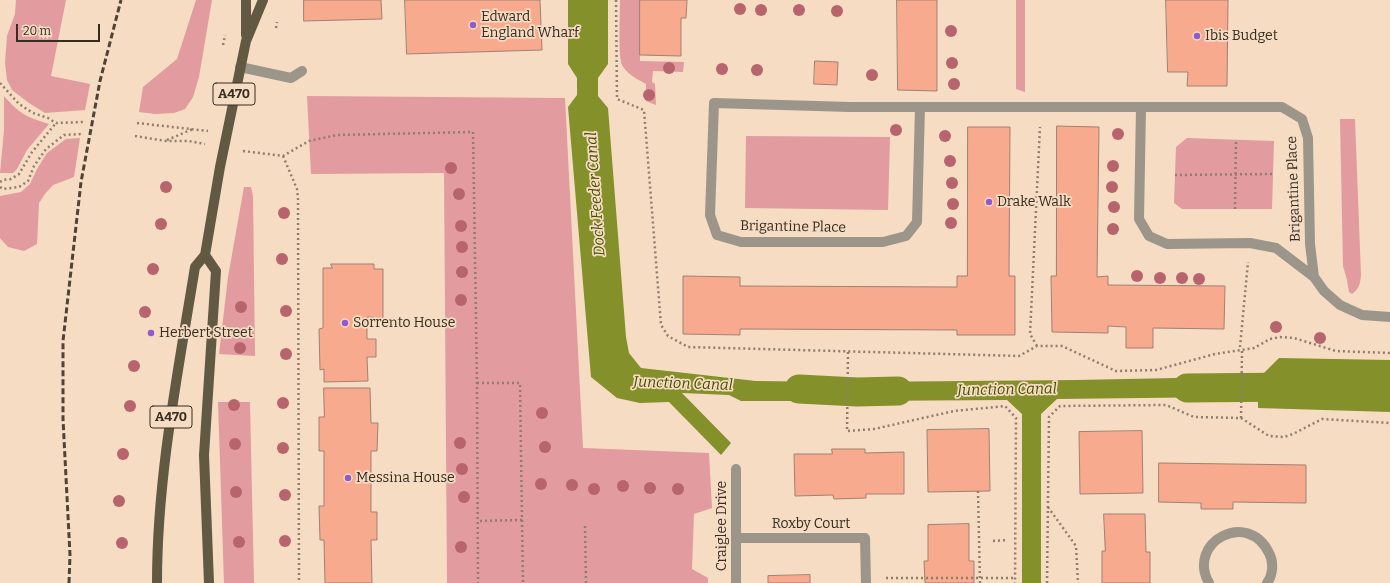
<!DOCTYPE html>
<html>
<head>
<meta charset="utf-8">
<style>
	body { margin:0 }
	#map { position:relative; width:1390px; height:583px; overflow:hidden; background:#f6dcc3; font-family:Bitter,serif }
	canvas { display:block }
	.scale { position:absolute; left:16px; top:24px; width:84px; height:18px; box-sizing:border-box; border:2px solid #352c22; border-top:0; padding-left:5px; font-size:12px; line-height:14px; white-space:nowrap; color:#352c22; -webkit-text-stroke:3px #f6dcc3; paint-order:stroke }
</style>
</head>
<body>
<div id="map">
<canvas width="1390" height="583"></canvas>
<div class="scale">20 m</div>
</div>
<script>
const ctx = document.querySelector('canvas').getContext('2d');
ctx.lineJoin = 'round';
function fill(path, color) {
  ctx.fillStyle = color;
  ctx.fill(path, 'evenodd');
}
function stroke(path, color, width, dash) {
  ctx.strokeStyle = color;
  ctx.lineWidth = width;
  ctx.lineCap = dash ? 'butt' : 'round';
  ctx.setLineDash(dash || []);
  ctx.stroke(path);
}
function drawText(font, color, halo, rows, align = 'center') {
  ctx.font = font + ' Bitter,serif';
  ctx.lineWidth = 3.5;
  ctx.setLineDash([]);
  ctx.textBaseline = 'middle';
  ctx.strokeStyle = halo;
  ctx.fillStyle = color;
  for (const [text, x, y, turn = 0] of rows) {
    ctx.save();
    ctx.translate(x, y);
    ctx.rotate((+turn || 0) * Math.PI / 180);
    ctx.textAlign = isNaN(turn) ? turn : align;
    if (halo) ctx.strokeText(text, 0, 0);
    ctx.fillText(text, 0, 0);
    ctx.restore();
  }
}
fill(new Path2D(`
	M 16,0 L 66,0 L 51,76 L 90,84 L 85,110 L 45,113 L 29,103 L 12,90 L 7,80 L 5,63 L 7,36 L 15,14 Z
	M 196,0 L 212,0 L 199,77 L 193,97 L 185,109 L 174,113 L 155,114 L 139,112 L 143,87 L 177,59 Z
	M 620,0 L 640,0 L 640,61 L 684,62 L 683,72 L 653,71 L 652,82 L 655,84 L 656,105 L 646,101 L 646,84 C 637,79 627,74 622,65 C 618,57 620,12 620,0 Z
	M 1016,0 L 1025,0 L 1025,92 L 1016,89 Z
	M 4,96 C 20,114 26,117 49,124 L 27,150 L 17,169 L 13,173 L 0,173 L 4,130 Z
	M 307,96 L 565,98 L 583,448 L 709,453 L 712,508 L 694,514 L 692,569 L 708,578 L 708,583 L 447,583 L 444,173 L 311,174 Z
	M 1340,119 L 1355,119 L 1361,276 C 1360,284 1359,289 1352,294 L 1349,292 L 1347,280 L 1343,266 Z
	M 746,136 L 890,137 L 888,210 L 745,208 Z
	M 80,138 L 74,177 L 53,185 L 45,194 L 39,203 L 37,244 L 24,251 L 8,247 L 0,238 L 0,196 L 21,192 L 30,184 L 37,169 L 47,153 L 66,139 Z
	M 1187,138 L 1274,141 L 1272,209 L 1182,209 L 1174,203 L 1176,147 Z
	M 244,187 L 251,187 L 253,196 L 255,356 L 219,354 L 228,277 Z
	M 218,402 L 250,402 L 254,583 L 224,583 Z`), '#e29b9e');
fill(new Path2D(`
	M 568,0 L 608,0 L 608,64 L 598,78 L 598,96 L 608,108 L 626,337 L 629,353 L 641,368 L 756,381 L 838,382 L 838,401 L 741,401 L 729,395 L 682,393 L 731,443 L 721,455 L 669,402 L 640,403 L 617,398 L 591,377 L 568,107 L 577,95 L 577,78 L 568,64 Z
	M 1279,358 L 1390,360 L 1390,412 L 1258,408 L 1258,399 L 1256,397 L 1256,376 L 1262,375 Z
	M 1227,377 L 1227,397 L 1057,399 L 1041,414 L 1041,583 L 1022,583 L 1022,414 L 1007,400 L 858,401 L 857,382 L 1076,380 Z`), '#849029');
stroke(new Path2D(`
	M 1187,388 L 1296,387
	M 799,389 L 857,392 L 898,391`), '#849029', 29);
const building = new Path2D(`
	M 304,0 L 381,0 L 382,19 L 304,21 Z
	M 405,0 L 540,0 L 542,50 L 407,54 Z
	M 640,0 L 687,0 L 686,18 L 681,18 L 681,56 L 640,55 Z
	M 897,0 L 937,0 L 937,91 L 898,90 Z
	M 1166,0 L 1228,0 L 1227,86 L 1187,86 L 1188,72 L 1168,72 Z
	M 815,61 L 838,62 L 837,85 L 814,84 Z
	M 1057,126 L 1099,127 L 1097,277 L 1108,276 L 1108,285 L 1225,286 L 1224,329 L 1153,328 L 1153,348 L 1126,348 L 1126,327 L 1108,326 L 1108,333 L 1052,332 L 1051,276 L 1056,276 Z
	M 968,127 L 1010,127 L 1009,276 L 1015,276 L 1015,335 L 957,335 L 957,330 L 740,329 L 740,335 L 683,334 L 683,276 L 740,277 L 740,286 L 957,287 L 957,276 L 967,276 Z
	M 331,264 L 374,264 L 374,269 L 383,269 L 383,318 L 367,317 L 367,339 L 376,339 L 376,357 L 367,357 L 368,381 L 324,382 L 324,369 L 320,370 L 319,329 L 323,328 L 323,268 L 332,268 Z
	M 324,388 L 370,388 L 371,423 L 378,423 L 377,451 L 371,451 L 371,512 L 377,512 L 377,540 L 371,540 L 372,583 L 325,583 L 324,540 L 320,540 L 319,506 L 324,506 L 324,451 L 319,451 L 319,417 L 324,417 Z
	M 989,429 L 990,491 L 928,492 L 927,430 Z
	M 1142,431 L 1143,493 L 1080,494 L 1079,432 Z
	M 832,449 L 865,449 L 865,453 L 904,452 L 904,494 L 866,494 L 866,498 L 834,499 L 833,495 L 795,496 L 794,454 L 832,454 Z
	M 1159,463 L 1306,465 L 1306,503 L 1233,502 L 1233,509 L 1201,509 L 1201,503 L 1159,502 Z
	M 1104,514 L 1145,514 L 1146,552 L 1150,552 L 1150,583 L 1102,583 L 1102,551 L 1105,551 Z
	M 969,524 L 969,561 L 974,561 L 974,583 L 925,583 L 924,561 L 928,561 L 928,525 Z
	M 810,575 L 810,583 L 768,583 L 768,576 Z`);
fill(building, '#f7aa8d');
stroke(building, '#a08074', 1);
stroke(new Path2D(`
	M 616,0 L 617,99 L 644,110 L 661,325 L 668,336 L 688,347 L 1019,356 L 1037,346 L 1062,346 L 1116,371 L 1156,370 L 1215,354 L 1254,348 L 1270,339 L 1280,337 L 1294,338 L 1336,351 L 1390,353
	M 276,28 L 277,22
	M 223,45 L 225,35
	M 0,83 L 19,104 L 33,113 L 48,118 L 56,123 L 83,122
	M 137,123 L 208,131
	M 135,136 L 166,141 L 189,141 L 205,144
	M 167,140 L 193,129
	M 243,151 L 283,156 L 309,141 L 337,135 L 473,132 L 477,383 L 478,583
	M 283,156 L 297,189 L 298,199 L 299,583
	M 1175,175 L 1273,174
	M 0,182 L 3,180 L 11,179 L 19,174 L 32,152 L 56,123
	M 0,187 L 3,189 L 19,187 L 28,181 L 34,166 L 46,149 L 64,135 L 81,134
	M 1235,209 L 1236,140
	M 1037,346 L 1030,334 L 1040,127
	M 1240,347 L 1248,262
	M 848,352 L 847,431 L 874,429 L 954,411 L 1005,406 L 1016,418 L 1015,583
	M 477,383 L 520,383 L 522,520 L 478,521
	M 1241,418 L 1242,351
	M 978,491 L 980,583
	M 1048,507 L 1076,546 L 1078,583
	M 522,520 L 523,583
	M 585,526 L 586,583
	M 993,541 L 1008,540
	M 886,578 L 1015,578
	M 1047,583 L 1049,417 L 1060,406 L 1166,405 L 1194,417 L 1241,418 L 1269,436 L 1284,437 L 1293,434 L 1322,419 L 1390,423`), '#8f7e6d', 2.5, [2, 3]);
stroke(new Path2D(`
	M 240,67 L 291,78 L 302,71
	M 920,107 L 917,222 L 906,236 L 883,242 L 741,242 L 717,235 L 710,215 L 714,103 L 850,107 L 1282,107 L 1302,119 L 1308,138 L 1310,244 L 1314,277
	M 1141,107 L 1139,219 L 1149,236 L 1167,244 L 1250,243 L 1276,248 L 1314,277 L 1324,291 L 1340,305 L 1362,315 L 1390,317
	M 736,538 L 865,538 L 866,583
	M 736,583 L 736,469
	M 1209,583 C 1186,542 1248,509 1269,553 C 1274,562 1273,575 1267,583`), '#9b9689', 10);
stroke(new Path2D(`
	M 246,35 L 246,0
	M 205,255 L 216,271 L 204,455 L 209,583
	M 157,583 C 157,477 178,372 195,267 L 205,255 L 220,167 L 246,41 L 263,0`), '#625942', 10);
stroke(new Path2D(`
	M 69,583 L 70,555 L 63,419 L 63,341 L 81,182 L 100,81 L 121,0`), '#4f4438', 3, [6, 3]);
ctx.fillStyle = '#b8646d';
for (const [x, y] of [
	[740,9],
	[761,10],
	[799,10],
	[837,11],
	[951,31],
	[952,63],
	[669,68],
	[722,69],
	[757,70],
	[872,75],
	[954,84],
	[649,95],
	[896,130],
	[1118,134],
	[945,136],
	[950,161],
	[1113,166],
	[451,168],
	[952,183],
	[166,187],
	[1112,187],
	[459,194],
	[953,204],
	[1114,207],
	[284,213],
	[951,223],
	[161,224],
	[461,226],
	[1113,229],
	[462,247],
	[282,259],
	[153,269],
	[462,272],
	[1137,276],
	[1160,278],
	[1182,278],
	[1199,279],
	[461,300],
	[241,307],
	[286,311],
	[145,312],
	[1276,327],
	[1320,338],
	[240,348],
	[286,354],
	[134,366],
	[283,403],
	[234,405],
	[130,406],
	[542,413],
	[460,443],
	[235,444],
	[545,447],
	[283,448],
	[123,454],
	[462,469],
	[541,484],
	[572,485],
	[623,486],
	[650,488],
	[594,489],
	[678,489],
	[236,492],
	[285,495],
	[464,497],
	[119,501],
	[285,541],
	[239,542],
	[122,543],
	[461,547]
]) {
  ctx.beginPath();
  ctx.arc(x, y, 6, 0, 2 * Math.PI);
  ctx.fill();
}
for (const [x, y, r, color] of [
	[473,25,4,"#9159d1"],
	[1197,36,4,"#9159d1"],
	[989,202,4,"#9159d1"],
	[345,323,4,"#9159d1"],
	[151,333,4,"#9159d1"],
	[348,478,4,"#9159d1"]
]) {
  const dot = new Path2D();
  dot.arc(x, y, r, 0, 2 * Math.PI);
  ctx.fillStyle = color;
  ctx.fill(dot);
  stroke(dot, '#f6dcc3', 1.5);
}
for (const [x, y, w] of [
	[234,94,42],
	[171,417,42]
]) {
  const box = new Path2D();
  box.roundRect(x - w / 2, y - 11, w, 22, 3);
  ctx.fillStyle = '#f6dcc3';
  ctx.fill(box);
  stroke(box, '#352c22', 1);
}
drawText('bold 13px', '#352c22', null, [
	["A470",234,94],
	["A470",171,417]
]);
drawText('14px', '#352c22', '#f6dcc3', [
	["Edward",481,17],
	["England Wharf",481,33],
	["Ibis Budget",1205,36],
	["Drake Walk",997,202],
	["Sorrento House",353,323],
	["Herbert Street",159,333],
	["Messina House",356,478]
], 'left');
drawText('14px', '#352c22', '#f6dcc3', [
	["Brigantine Place",1294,189,-92],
	["Brigantine Place",793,227,1],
	["Roxby Court",811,524],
	["Craiglee Drive",722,526,-90]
]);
drawText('italic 15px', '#464e00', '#f6dcc3', [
	["Dock Feeder Canal",596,194,-94],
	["Junction Canal",683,384,2],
	["Junction Canal",1007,390,-1]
]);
</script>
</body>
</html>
